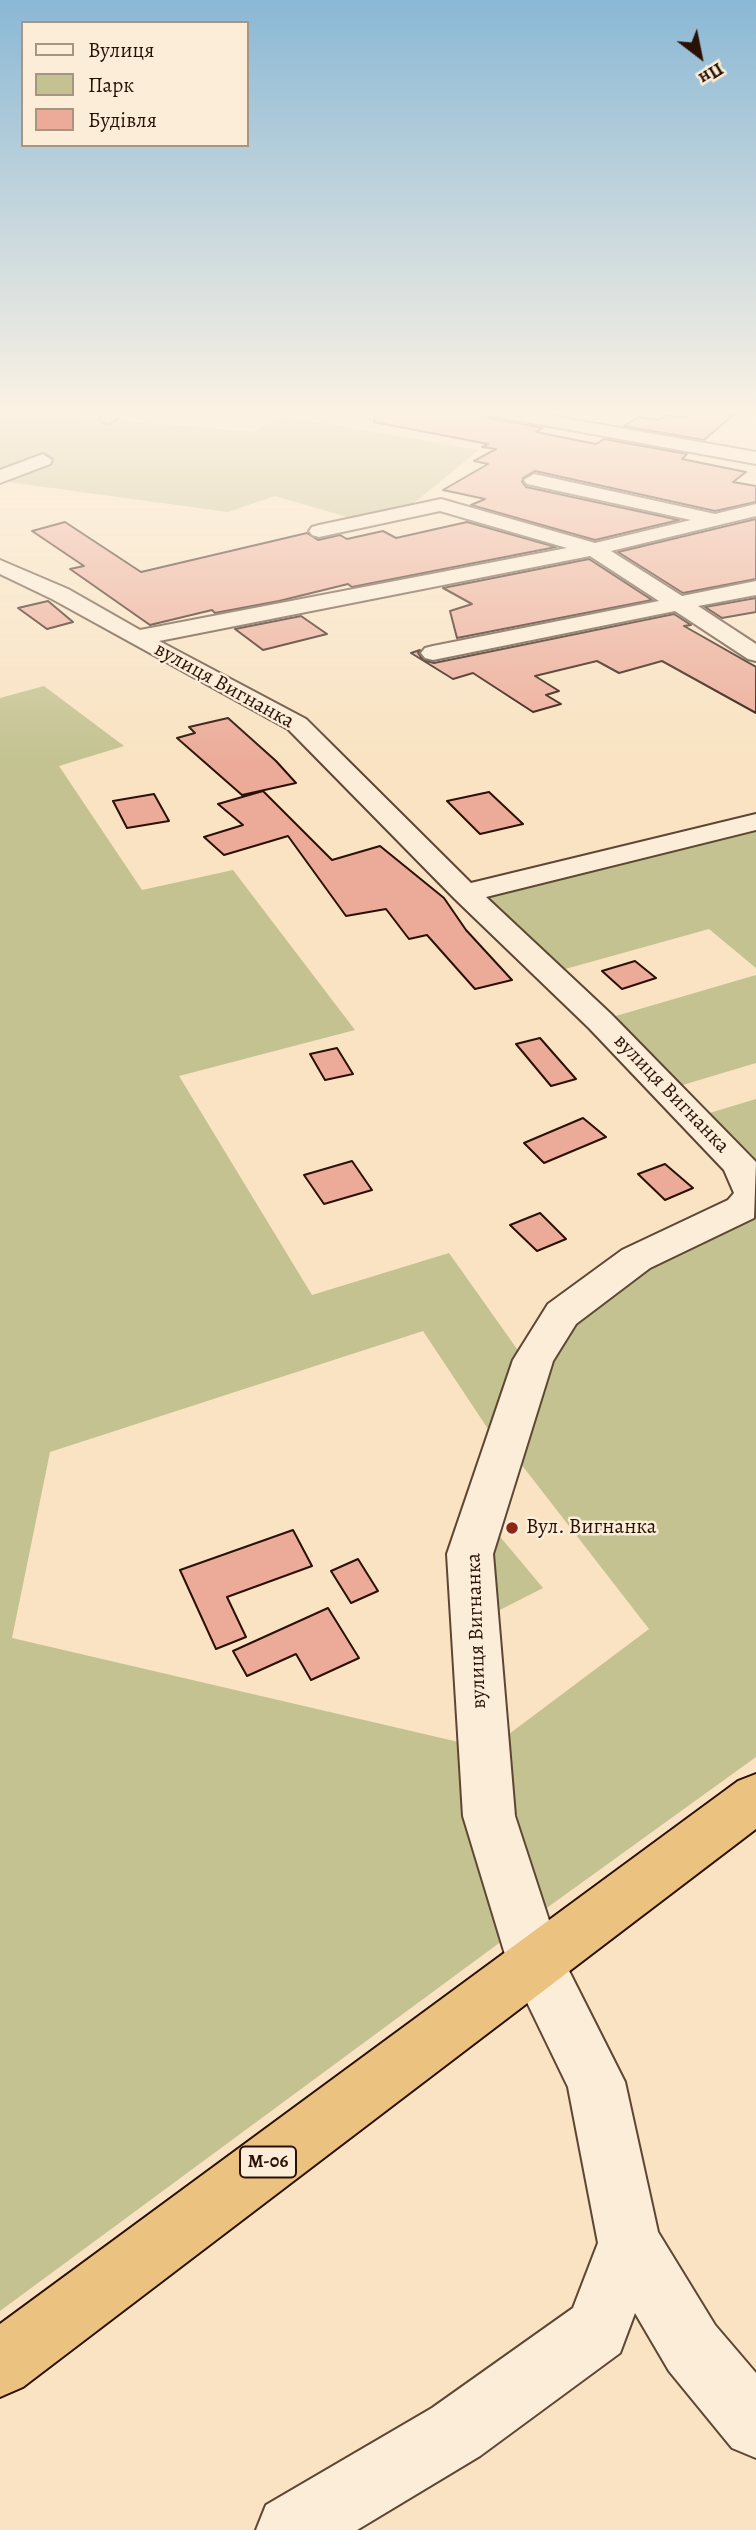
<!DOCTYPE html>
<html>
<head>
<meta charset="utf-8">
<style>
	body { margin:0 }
	#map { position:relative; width:756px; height:2530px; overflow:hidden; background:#f9e3c2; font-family:Alegreya,serif }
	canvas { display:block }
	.legend { position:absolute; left:21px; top:21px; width:228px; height:126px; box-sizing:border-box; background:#fbedd7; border:2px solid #a79583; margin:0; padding:9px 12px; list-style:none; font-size:21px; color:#2a1106 }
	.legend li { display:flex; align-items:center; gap:14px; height:35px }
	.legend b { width:35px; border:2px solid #a79583 }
	.north { position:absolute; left:665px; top:21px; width:70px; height:70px; -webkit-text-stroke:5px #fbedd7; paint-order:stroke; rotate:148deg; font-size:19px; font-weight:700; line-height:28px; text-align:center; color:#2a1106 }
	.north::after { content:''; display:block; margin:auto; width:24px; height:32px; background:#2a1106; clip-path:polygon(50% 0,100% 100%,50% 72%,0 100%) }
</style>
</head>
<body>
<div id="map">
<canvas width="756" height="2530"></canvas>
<ul class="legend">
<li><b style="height:9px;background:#fbedd7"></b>Вулиця</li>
<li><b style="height:19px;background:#c3c290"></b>Парк</li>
<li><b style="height:19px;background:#ecab99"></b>Будівля</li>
</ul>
<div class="north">Пн</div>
</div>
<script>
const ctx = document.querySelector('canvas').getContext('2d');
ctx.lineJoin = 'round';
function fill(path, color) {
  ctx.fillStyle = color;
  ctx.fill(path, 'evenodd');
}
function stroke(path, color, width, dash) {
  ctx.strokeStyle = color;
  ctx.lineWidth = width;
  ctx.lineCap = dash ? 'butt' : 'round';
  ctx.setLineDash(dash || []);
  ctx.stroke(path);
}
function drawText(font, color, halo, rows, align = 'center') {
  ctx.font = font + ' Alegreya,serif';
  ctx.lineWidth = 5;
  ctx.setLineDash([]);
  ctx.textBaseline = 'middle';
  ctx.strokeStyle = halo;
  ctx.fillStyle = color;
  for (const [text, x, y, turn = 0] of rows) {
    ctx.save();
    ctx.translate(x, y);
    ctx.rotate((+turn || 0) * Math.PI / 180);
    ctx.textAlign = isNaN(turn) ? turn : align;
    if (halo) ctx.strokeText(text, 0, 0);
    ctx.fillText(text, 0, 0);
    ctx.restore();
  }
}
fill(new Path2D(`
	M 0,410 L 254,432 L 282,416 L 479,450 L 410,506 L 354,519 L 275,496 L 228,512 L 0,481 Z
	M 44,686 L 124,746 L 59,766 L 142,890 L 233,870 L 355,1030 L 179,1076 L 312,1295 L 449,1253 L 522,1356 L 494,1438 L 423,1331 L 50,1452 L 12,1638 L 467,1744 L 510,1935 L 0,2311 L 0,698 Z
	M 756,826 L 756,968 L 709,929 L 558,971 L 477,895 Z
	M 756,975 L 756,1063 L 676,1087 L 609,1018 Z
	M 756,1099 L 756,1176 L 750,1163 L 703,1115 Z
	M 756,1207 L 756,1757 L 537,1915 L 497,1743 L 649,1629 L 514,1455 L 545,1364 L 572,1319 L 644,1265 L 750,1215 Z
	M 491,1526 L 543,1588 L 488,1616 Z`), '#c3c290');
const building = new Path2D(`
	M 375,410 L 478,410 L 489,418 L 543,428 L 536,432 L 596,444 L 604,439 L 687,454 L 682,459 L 746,472 L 733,482 L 756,486 L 756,502 L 715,511 L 535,471 L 523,478 L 522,482 L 526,487 L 679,520 L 595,540 L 471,505 L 485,499 L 443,490 L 488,464 L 474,461 L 496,449 L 482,447 L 488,444 L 374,422 Z
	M 698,410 L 733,415 L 704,440 L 624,426 L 639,417 L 658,420 L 667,415 L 683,418 Z
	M 756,519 L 756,579 L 683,593 L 618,552 Z
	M 65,522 L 141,572 L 307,533 L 318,540 L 340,535 L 347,539 L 383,531 L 396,538 L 467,522 L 556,547 L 352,587 L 348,584 L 279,601 L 215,613 L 212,610 L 150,625 L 70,569 L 84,566 L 32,531 Z
	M 589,559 L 652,600 L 457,638 L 450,611 L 472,604 L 443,588 Z
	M 756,598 L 756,612 L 722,618 L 705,607 Z
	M 48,601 L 73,622 L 47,629 L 18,608 Z
	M 674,614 L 691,625 L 684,626 L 756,667 L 756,713 L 662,661 L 619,673 L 597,661 L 535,676 L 559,691 L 546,695 L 561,704 L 533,712 L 473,673 L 453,679 L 411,653 L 420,650 L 418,653 L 423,660 L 434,663 Z
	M 301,616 L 327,634 L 263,650 L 235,629 Z
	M 228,718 L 276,761 L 296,783 L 242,795 L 177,738 L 195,733 L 189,727 Z
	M 263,791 L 332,860 L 380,846 L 444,898 L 466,930 L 512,980 L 475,989 L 427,935 L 409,939 L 386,909 L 346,916 L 288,836 L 224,855 L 204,837 L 243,825 L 218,804 Z
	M 489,792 L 523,824 L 480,834 L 447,801 Z
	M 154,794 L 169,821 L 127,828 L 113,801 Z
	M 635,961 L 656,978 L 622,989 L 602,971 Z
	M 540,1038 L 576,1079 L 551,1086 L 516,1044 Z
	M 337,1048 L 353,1074 L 325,1080 L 310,1054 Z
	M 583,1118 L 606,1137 L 544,1163 L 524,1143 Z
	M 352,1161 L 372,1190 L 324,1204 L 304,1175 Z
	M 665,1164 L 693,1188 L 665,1200 L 638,1174 Z
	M 540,1213 L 566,1239 L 537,1251 L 510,1225 Z
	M 293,1530 L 312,1566 L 227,1597 L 246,1637 L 216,1649 L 180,1570 Z
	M 358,1559 L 378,1591 L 351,1603 L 331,1571 Z
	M 328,1608 L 359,1658 L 311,1680 L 296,1654 L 247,1676 L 233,1651 Z`);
fill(building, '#ecab99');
stroke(building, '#2a1106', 2);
const minor = new Path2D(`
	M 99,410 L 117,410 L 117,418 L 108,423 L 102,422 Z
	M 480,410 L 518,410 L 756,452 L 756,464 L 489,415 Z
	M 43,454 L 52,460 L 50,464 L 0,483 L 0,470 Z
	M 534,474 L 715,514 L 756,504 L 756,516 L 611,551 L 682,596 L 756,581 L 756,595 L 698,606 L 756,644 L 756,661 L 748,659 L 675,611 L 433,660 L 425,658 L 421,653 L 425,648 L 433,646 L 659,601 L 590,556 L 159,641 L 306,719 L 471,883 L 756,814 L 756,830 L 486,897 L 611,1014 L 756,1162 L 754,1218 L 650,1268 L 576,1324 L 553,1361 L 493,1554 L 515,1816 L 559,1951 L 625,2082 L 658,2232 L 715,2325 L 756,2373 L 756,2458 L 732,2448 L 669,2371 L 635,2313 L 620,2353 L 480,2456 L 357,2530 L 256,2530 L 266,2505 L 432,2408 L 573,2308 L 598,2243 L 568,2087 L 507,1961 L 463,1816 L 447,1554 L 513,1360 L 548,1304 L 622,1250 L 728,1200 L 734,1193 L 724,1170 L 589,1028 L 455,899 L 288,729 L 52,599 L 0,574 L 0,560 L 68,589 L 140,630 L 567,548 L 440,511 L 319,537 L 312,535 L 309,531 L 312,527 L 319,525 L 441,499 L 595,543 L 691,520 L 527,484 L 524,480 Z`);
const highway = new Path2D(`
	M 756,1774 L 756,1829 L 23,2387 L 0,2397 L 0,2324 L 738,1781 Z`);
stroke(minor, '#5e4635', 4);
stroke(highway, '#2a1106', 4);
fill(minor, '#fbedd7');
fill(highway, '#ecc281');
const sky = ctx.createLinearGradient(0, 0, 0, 764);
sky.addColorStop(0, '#8ab8d5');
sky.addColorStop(0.54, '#fcf2e4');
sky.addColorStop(1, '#fcf2e400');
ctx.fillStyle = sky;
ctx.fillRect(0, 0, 756, 764);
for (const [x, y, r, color] of [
	[512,1528,7,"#8f2418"]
]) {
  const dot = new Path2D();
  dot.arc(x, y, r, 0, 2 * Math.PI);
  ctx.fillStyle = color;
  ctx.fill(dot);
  stroke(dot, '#fbedd7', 2.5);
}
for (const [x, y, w] of [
	[268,2162,56]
]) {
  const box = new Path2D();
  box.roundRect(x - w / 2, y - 15.5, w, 31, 5);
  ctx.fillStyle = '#fbedd7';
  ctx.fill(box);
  stroke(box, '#2a1106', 2);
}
drawText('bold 19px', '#2a1106', null, [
	["М-06",268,2162]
]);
drawText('21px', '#2a1106', '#fbedd7', [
	["вулиця Вигнанка",224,686,29],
	["вулиця Вигнанка",671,1094,46],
	["вулиця Вигнанка",477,1631,-92]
]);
drawText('21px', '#2a1106', '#fbedd7', [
	["Вул. Вигнанка",526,1528]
], 'left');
</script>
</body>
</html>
